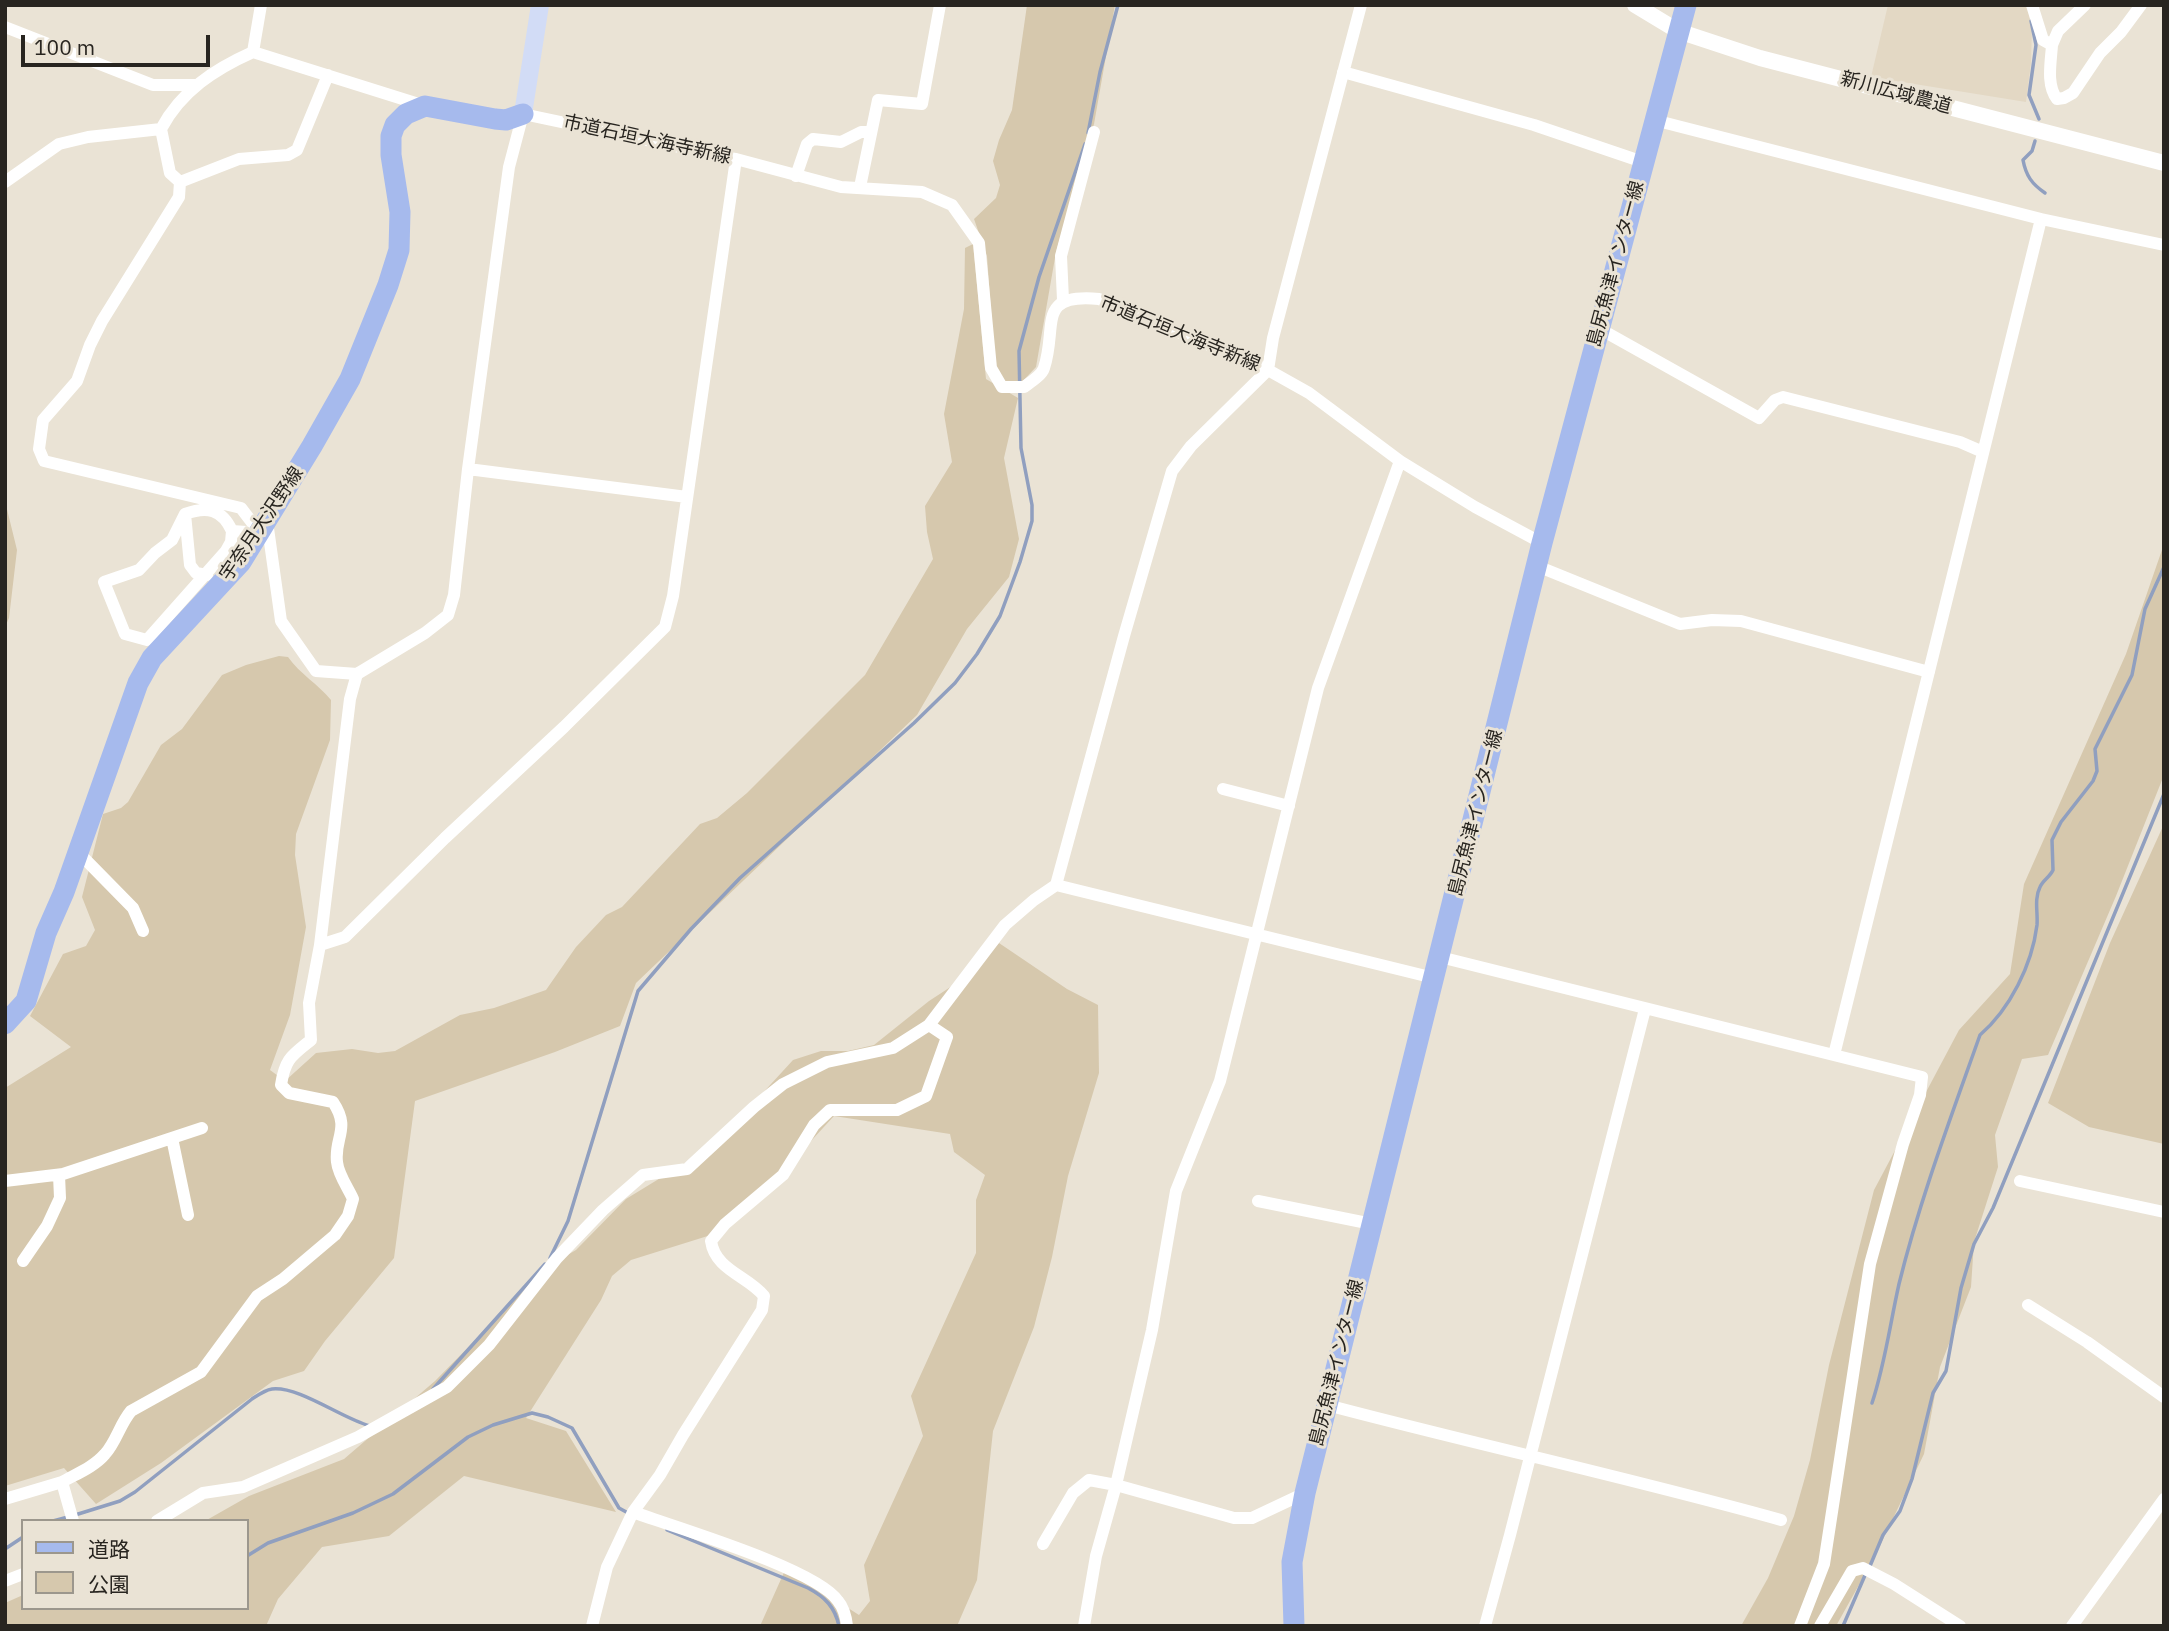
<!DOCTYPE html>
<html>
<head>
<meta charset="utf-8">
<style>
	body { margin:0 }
	#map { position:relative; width:2169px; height:1631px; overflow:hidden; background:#eae3d5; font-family:"IBM Plex Sans","Noto Sans JP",sans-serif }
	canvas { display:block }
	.frame { position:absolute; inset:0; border:7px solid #282520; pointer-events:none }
	.legend { position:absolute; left:21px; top:1519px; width:228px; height:91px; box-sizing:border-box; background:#eae3d5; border:2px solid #9c978d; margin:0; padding:9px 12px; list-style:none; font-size:21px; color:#282520 }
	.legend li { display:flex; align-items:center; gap:14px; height:35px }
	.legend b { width:35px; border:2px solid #9c978d }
	.scale { position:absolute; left:21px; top:35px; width:189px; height:32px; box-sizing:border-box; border:4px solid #282520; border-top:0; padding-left:9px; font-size:21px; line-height:24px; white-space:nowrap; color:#282520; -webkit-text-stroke:5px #eae3d5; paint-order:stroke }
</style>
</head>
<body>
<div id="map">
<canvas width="2169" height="1631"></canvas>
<div class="frame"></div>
<ul class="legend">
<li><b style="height:9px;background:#a6baed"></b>道路</li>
<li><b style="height:19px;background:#d6c8ad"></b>公園</li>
</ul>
<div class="scale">100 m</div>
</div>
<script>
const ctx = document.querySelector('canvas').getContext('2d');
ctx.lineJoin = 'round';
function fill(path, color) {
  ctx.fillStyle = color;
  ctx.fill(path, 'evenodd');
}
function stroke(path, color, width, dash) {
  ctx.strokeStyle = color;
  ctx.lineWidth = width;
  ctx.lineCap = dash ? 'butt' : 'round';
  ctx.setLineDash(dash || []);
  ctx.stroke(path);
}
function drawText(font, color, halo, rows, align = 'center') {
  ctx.font = font + ' "IBM Plex Sans","Noto Sans JP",sans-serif';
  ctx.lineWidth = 6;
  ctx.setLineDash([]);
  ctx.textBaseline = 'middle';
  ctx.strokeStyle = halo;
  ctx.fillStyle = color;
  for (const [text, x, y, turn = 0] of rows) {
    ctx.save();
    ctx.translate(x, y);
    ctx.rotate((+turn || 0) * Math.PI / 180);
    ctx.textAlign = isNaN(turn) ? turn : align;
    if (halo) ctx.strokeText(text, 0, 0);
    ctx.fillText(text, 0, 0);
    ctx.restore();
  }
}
fill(new Path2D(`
	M 1888,5 L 2026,5 L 2032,27 L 2031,63 L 2026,102 L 1871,77 Z`), '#e3d8c4');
fill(new Path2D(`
	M 1027,5 L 1115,5 L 1094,124 L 1056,252 L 1036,367 L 1021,383 L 1004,384 L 995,367 L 987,256 L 974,219 L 996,198 L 1000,185 L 993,161 L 999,140 L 1012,110 Z
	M 973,244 L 986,379 L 1018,398 L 1004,458 L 1019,539 L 1009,577 L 967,629 L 917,715 L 636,983 L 620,1026 L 555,1052 L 415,1101 L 394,1258 L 325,1341 L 304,1371 L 273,1381 L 161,1463 L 96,1504 L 64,1468 L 5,1486 L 5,1088 L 71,1047 L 30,1016 L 63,954 L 86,946 L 95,930 L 82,897 L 103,814 L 121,808 L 128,802 L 161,745 L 182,729 L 222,675 L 246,665 L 279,656 L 288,657 C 300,674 318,684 331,700 L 330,740 L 296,834 L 295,855 L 306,927 L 290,1015 L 270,1070 L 285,1081 L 316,1053 L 352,1049 L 378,1053 L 395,1051 L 460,1015 L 494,1008 L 546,990 L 576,947 L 606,915 L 622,907 L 700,824 L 717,818 L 747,793 L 865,675 L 933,559 L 927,532 L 925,506 L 952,462 L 944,414 L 964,309 L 965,248 Z
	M 5,501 L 17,550 L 9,618 L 5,627 Z
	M 2164,544 L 2164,775 L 2116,896 L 2048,1055 L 2022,1059 L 1995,1135 L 1998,1167 L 1974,1242 L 1971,1287 L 1940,1367 L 1924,1454 L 1874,1558 L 1836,1626 L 1741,1626 L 1768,1578 L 1794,1516 L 1810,1460 L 1829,1365 L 1874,1190 L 1959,1030 L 2010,974 L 2024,884 L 2126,654 Z
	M 2164,824 L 2164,1144 L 2089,1127 L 2048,1103 L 2110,943 Z
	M 999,943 L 1067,989 L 1098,1005 L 1099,1073 L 1068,1176 L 1052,1257 L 1034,1327 L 993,1431 L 977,1580 L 957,1626 L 760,1626 L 786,1568 L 859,1615 L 870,1601 L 864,1565 L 923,1436 L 911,1396 L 976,1253 L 976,1200 L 985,1175 L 954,1152 L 950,1134 L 834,1116 L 778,1177 L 714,1234 L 631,1260 L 612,1276 L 601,1300 L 526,1418 L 566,1431 L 616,1512 L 464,1476 L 389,1536 L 322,1547 L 278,1599 L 266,1626 L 5,1626 L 5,1603 L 23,1595 L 23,1608 L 247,1608 L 247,1521 L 205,1521 L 249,1496 L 344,1459 L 435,1381 L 547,1267 L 576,1250 L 626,1199 L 716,1144 L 793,1060 L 821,1051 L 848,1051 L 874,1045 L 929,1001 L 975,971 Z`), '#d6c8ad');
stroke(new Path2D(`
	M 2031,21 L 2036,45 L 2029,95 L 2039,119
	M 1088,133 L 1100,72 L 1118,5
	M 2035,141 L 2032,151 L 2023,160 C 2026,176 2032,184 2045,193
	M 550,1258 L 568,1221 L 638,991 L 691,929 L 740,878 L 914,723 L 955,683 L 977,654 L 1000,616 L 1020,562 L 1032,521 L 1032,505 L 1021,448 L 1019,351 L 1039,277 L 1085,144
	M 433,1389 L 545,1264
	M 1872,1403 C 1885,1364 1890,1324 1899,1284 C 1920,1199 1951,1117 1980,1035 C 2010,1009 2032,965 2037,925 C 2038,912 2034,899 2040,887 C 2043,880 2050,877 2053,870 L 2052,840 L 2061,822 L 2093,781 L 2097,771 L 2095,749 L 2132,675 L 2145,609 L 2164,567
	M 75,1515 L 120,1501 L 135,1492 L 252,1399 C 258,1395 265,1390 272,1389 C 299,1386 341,1418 370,1426
	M 53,1521 L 68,1517
	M 667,1530 L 808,1588 C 825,1597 835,1607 839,1626
	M 5,1549 L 23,1537
	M 247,1556 L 268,1543 L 353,1513 L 393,1494 L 468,1437 L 493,1425 L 532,1413 L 548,1417 L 572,1428 L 619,1508 L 628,1513
	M 1870,1566 L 1883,1535 L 1900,1511 L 1912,1479 L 1933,1393 L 1946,1371 L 1961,1288 L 1974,1244 L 1993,1208 L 2164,794
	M 1843,1626 L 1866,1573`), '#909fbf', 3.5);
stroke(new Path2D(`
	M 2032,5 L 2043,40 L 2052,45 L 2058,31 L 2085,5
	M 5,27 L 153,85 L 196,85
	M 2052,45 C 2051,62 2046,85 2057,99 L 2064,98 L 2073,93 L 2100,53 L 2121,32 L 2141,5
	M 253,52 L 261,5
	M 1343,72 L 1534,125 L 1643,162
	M 1654,120 L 2041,219 L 1834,1055
	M 161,129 L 170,173 L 180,182 L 239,159 L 288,155 L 297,150 L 328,75
	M 796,176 L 807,144 L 813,139 L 841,142 L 861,132 L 870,132
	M 5,182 L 59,144 L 88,137 L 161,129 C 181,91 215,69 253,52 L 425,106
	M 180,182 L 179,197 L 102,321 L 90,345 L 77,381 L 43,420 L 39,449 L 44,461 L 241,508 L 260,533
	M 860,187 L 878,100 L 922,104 L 940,5
	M 2041,219 L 2164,245
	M 1063,300 L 1061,256 L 1094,132
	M 1600,329 L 1759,418 L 1775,400 L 1783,397 L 1960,442 L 1983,452
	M 468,469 L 687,497
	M 185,514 L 190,565 L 196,573 L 207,575
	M 267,521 L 281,621 L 316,671 L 357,674 L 425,633 L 448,615 L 454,595 L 468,469 L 509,167 L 523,114 L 736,159 L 841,187 L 922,192 L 952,205 L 979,243 L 991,368 L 1002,387 L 1024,387 C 1031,382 1042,375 1044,368 C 1058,326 1035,293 1099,299 L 1268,370 L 1309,393 L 1400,461 L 1475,507 L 1542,543
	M 232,531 L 231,542 L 226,551 L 147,640 L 125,634 L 104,582 L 139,570 L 155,553 L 172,540 L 185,514 C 207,506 222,509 232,531 L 260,533
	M 1537,566 L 1680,624 L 1712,620 L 1741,621 L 1929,672
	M 357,674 L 350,699 L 320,945 L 345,937 L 445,838 L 564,727 L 665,627 L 673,596 L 736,159
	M 1223,789 L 1289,806
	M 78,852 L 133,908 L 143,931
	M 1056,885 L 1434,978
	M 1440,957 L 1922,1077 L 1920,1095 L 1903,1144 L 1870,1264 L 1824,1564 L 1800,1626
	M 172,1138 L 188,1215
	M 5,1181 L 63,1174 L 202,1128
	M 2020,1181 L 2164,1212
	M 1258,1201 L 1372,1224
	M 23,1261 L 47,1226 L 60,1198 L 59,1175
	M 2028,1305 L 2087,1342 L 2164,1397
	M 1327,1405 C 1478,1445 1631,1478 1781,1520
	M 5,1499 L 62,1482
	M 633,1512 C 674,1527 817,1569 838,1601 C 844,1608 846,1617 847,1626
	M 73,1521 L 62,1482 C 76,1474 94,1467 105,1454 C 116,1442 120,1424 131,1411 L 201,1372 L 257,1296 L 283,1279 L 335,1235 L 348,1216 L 353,1199 C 348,1188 338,1174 337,1162 C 334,1137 351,1129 333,1102 L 289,1093 L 281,1085 C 285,1059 291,1056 311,1040 L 309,1003 L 320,945
	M 157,1521 L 203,1493 L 243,1487 L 358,1437 L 447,1387 L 489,1345 L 557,1258 L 603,1210 L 643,1175 L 687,1169 L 754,1107 L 783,1084 L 827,1062 L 893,1048 L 929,1025 L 1005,925 L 1034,900 L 1056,885 L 1124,636 L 1172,471 L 1191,446 L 1268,370 L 1273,338 L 1361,5
	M 1043,1544 L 1073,1493 L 1089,1480 L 1116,1485 L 1234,1518 L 1252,1518 L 1305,1493
	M 5,1581 L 23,1574
	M 592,1626 L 607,1567 L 633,1512 L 660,1475 L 683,1435 L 762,1310 L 764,1296 C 748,1276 715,1270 711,1241 L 725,1224 L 783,1175 L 814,1125 L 830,1110 L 897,1110 L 926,1096 L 947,1037 L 929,1025
	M 1084,1626 L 1096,1556 L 1116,1485 L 1152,1330 L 1176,1191 L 1220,1081 L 1318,688 L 1400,461
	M 1485,1626 L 1510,1535 L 1645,1009
	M 1820,1626 L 1852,1571 L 1863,1568 L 1894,1584 L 1960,1626
	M 2072,1626 L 2164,1499`), '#fff', 12);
stroke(new Path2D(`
	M 1635,5 L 1678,31 L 1760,58 L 2164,163`), '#fff', 16);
stroke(new Path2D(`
	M 523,114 L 540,5`), '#d2dcf6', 18);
stroke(new Path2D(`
	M 5,1024 L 26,1001 L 46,933 L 64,892 L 138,683 L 152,658 L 241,562 L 312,446 L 350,379 L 388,285 L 399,250 L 400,212 L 391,155 L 391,136 L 395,125 L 406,114 L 425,106 L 495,119 L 506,120 L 523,114
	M 1294,1626 L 1292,1562 L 1305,1493 L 1542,543 L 1686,5`), '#a6baed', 21);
drawText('19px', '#282520', '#eae3d5', [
	["新川広域農道",1896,93,15],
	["市道石垣大海寺新線",647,140,12],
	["島尻魚津インター線",1616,264,-75],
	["市道石垣大海寺新線",1180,334,22],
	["宇奈月大沢野線",262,524,-56],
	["島尻魚津インター線",1476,813,-76],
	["島尻魚津インター線",1337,1363,-76]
]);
</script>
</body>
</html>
